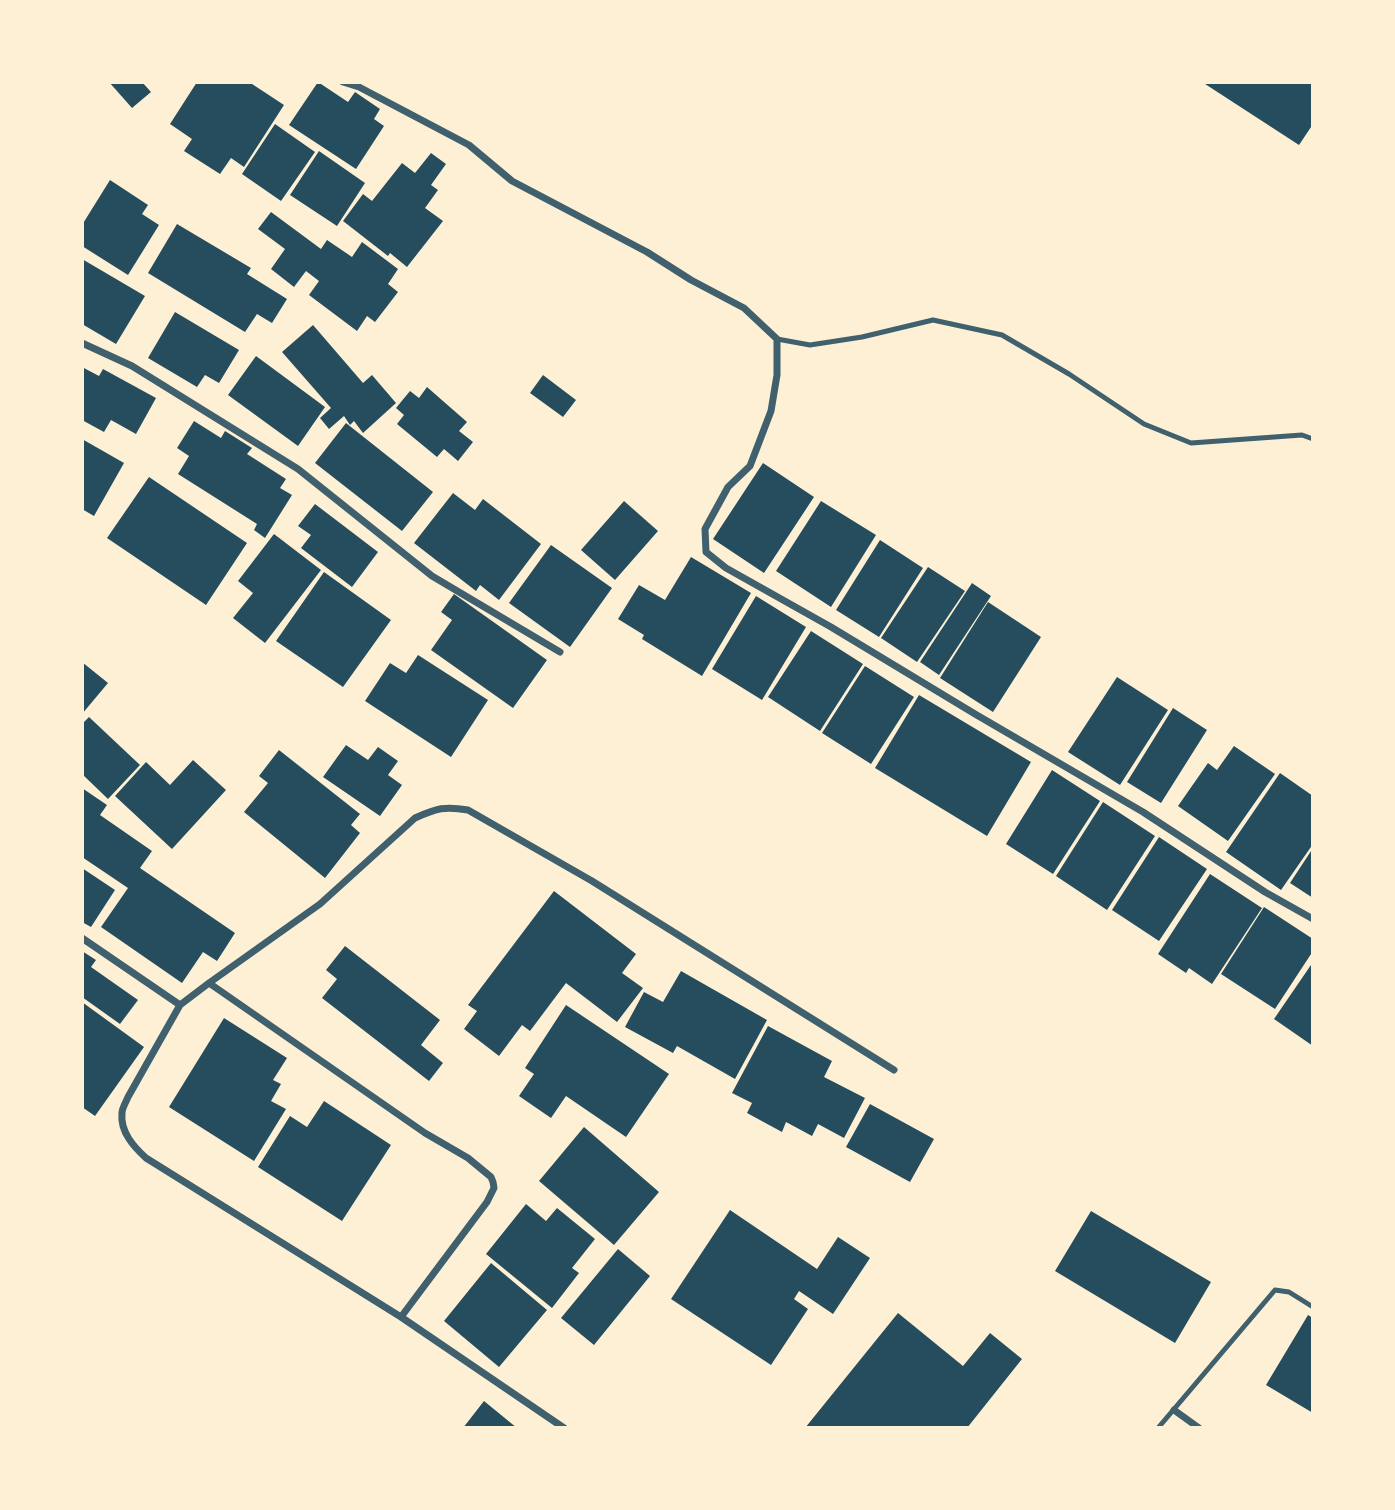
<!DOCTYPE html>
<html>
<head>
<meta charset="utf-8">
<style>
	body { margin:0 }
	#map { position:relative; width:1395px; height:1510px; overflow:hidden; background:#fdf0d5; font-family:Inter,sans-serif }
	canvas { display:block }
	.frame { position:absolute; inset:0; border:84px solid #fdf0d5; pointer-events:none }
</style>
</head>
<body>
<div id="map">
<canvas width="1395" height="1510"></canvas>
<div class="frame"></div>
</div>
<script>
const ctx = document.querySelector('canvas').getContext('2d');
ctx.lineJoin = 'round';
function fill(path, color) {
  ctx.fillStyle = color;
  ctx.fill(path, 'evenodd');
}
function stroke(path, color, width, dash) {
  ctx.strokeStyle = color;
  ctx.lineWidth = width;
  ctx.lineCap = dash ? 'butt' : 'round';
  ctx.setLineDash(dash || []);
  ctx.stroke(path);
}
fill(new Path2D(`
	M 109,82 L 142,82 L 151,92 L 132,108 Z
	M 197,82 L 249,82 L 284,105 L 244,167 L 231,158 L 220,174 L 184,151 L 192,139 L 170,124 Z
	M 318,82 L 348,102 L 355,92 L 380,109 L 374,119 L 384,126 L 356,169 L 289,125 Z
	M 1202,82 L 1313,82 L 1313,124 L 1299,145 Z
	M 275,124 L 315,152 L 281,201 L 242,174 Z
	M 319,151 L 365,183 L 337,226 L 290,195 Z
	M 431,153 L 446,164 L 431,185 L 438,190 L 425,208 L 443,221 L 407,267 L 390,253 L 388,256 L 343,221 L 363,194 L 372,201 L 402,163 L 415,173 Z
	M 110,180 L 148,205 L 142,214 L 159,225 L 128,275 L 82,246 L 82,225 Z
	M 271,212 L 321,249 L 327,240 L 352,257 L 362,242 L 398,269 L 388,284 L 398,292 L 375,322 L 367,316 L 357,331 L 309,295 L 319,281 L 306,271 L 294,287 L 271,269 L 285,249 L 258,229 Z
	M 177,224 L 251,268 L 247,274 L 287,299 L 272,323 L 257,314 L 245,332 L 148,273 Z
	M 82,259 L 145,296 L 116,344 L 82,324 Z
	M 175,312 L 239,350 L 219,383 L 205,375 L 197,387 L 148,358 Z
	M 313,325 L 363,383 L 372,375 L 396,403 L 363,433 L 354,421 L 350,425 L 344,416 L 329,429 L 320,418 L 331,408 L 282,352 Z
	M 256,356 L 325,407 L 298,446 L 228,395 Z
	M 82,367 L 99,376 L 103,369 L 156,398 L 136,434 L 111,420 L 104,432 L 82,420 Z
	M 543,375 L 576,400 L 563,417 L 530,393 Z
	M 427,387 L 467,422 L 459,431 L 473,442 L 458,461 L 444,449 L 437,457 L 397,424 L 404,415 L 396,408 L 410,391 L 419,398 Z
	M 194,421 L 221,438 L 225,431 L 252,448 L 247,454 L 286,479 L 280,488 L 292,495 L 265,538 L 254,530 L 257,524 L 178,474 L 189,456 L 177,448 Z
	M 346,423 L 433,492 L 402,531 L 315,463 Z
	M 82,439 L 124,463 L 94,516 L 82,509 Z
	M 763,463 L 814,497 L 764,573 L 713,539 Z
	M 149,477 L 247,543 L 206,605 L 107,538 Z
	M 453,493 L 475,510 L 483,499 L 541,544 L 499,600 L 480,585 L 476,591 L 414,543 Z
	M 624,501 L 658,531 L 615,580 L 581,550 Z
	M 821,501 L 876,535 L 831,607 L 776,571 Z
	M 315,504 L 378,552 L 352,587 L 301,548 L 311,535 L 298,526 Z
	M 274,534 L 321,570 L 265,643 L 233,618 L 253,593 L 238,581 Z
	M 880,540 L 923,568 L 879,637 L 836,610 Z
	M 551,545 L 612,588 L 570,647 L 509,603 Z
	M 691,557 L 751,593 L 702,676 L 642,639 L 644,635 L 618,619 L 639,585 L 665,600 Z
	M 928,567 L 965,591 L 917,662 L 881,638 Z
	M 324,572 L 391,620 L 343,687 L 276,641 Z
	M 972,583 L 991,596 L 939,675 L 920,662 Z
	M 454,594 L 547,660 L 513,708 L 431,650 L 452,620 L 441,612 Z
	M 756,596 L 806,627 L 762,700 L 712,669 Z
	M 988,602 L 1041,637 L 993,712 L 940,678 Z
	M 811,631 L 863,664 L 820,731 L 768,697 Z
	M 418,655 L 488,700 L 451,757 L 365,701 L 390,663 L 406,673 Z
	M 82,662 L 108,683 L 82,714 Z
	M 865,666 L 914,697 L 871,764 L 822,733 Z
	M 1117,677 L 1168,710 L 1120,785 L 1068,752 Z
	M 919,695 L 1031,762 L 987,836 L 875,768 Z
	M 1173,708 L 1207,730 L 1161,803 L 1127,782 Z
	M 89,717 L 140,765 L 108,799 L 82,774 L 82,724 Z
	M 346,745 L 368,760 L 378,747 L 398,761 L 388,775 L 402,785 L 380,816 L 323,777 Z
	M 1234,746 L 1275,774 L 1228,841 L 1178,806 L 1208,763 L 1217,770 Z
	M 279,750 L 360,814 L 351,825 L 360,833 L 325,878 L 244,812 L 268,783 L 259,776 Z
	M 193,760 L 226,790 L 172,849 L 115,796 L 146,762 L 170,785 Z
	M 1052,770 L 1100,801 L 1053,874 L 1006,844 Z
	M 1280,773 L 1313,796 L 1313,844 L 1281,890 L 1226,852 Z
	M 82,788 L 107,805 L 100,815 L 152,851 L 140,868 L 235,933 L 217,961 L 203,952 L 182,983 L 101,927 L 128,888 L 82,857 Z
	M 1103,802 L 1155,836 L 1107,910 L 1056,876 Z
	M 1159,837 L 1207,869 L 1159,941 L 1112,910 Z
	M 1313,848 L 1313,898 L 1290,883 Z
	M 82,868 L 115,890 L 91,927 L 82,922 Z
	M 1210,874 L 1262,908 L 1212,984 L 1189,968 L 1186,973 L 1158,954 Z
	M 554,891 L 636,954 L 622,973 L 643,988 L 617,1022 L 566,983 L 530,1031 L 522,1025 L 499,1056 L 464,1029 L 477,1011 L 468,1005 Z
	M 1264,907 L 1313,939 L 1313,951 L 1275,1009 L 1221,974 Z
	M 345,946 L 440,1020 L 421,1045 L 443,1063 L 429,1081 L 322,998 L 337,979 L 326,970 Z
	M 82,951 L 96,960 L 91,967 L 138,1000 L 120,1024 L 82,997 Z
	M 1313,962 L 1313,1046 L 1274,1019 Z
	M 681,971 L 767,1020 L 735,1079 L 677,1046 L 673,1053 L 625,1027 L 644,992 L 663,1002 Z
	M 82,1002 L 144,1047 L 95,1116 L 82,1107 Z
	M 566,1005 L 669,1074 L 626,1137 L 566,1096 L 551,1118 L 519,1096 L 534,1074 L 525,1068 Z
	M 224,1018 L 287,1058 L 273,1080 L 281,1084 L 271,1101 L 286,1109 L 254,1161 L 169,1107 Z
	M 768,1026 L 832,1061 L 824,1077 L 865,1098 L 844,1138 L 818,1124 L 812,1136 L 786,1122 L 782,1132 L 747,1113 L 752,1103 L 732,1093 Z
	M 324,1101 L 391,1145 L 342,1221 L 258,1167 L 290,1116 L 307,1127 Z
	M 870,1104 L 934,1139 L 910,1182 L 846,1147 Z
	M 584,1127 L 659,1192 L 614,1245 L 539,1181 Z
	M 526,1204 L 546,1221 L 557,1208 L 595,1239 L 572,1268 L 579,1273 L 552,1308 L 486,1254 Z
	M 730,1210 L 817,1269 L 838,1237 L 870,1258 L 833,1314 L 799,1291 L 794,1299 L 808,1309 L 771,1365 L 671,1299 Z
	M 1091,1211 L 1211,1282 L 1175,1343 L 1055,1271 Z
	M 618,1249 L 650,1276 L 594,1345 L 561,1318 Z
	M 491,1263 L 547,1310 L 499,1367 L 444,1321 Z
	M 898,1313 L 963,1366 L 990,1333 L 1022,1359 L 967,1428 L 805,1428 Z
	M 1308,1315 L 1313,1318 L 1313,1413 L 1266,1385 Z
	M 484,1401 L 517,1428 L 463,1428 Z`), '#264d5e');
stroke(new Path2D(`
	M 777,339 L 810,345 L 862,337 L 933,320 L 1002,335 L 1069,374 L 1144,424 L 1191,443 L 1302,435 L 1313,439
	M 1158,1428 L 1275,1290 L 1289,1292 L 1313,1307`), '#3f606c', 5);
stroke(new Path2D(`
	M 343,82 L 359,87 L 469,145 L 512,181 L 647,252 L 691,280 L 744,308 L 777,339 L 777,375 L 771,411 L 750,466 L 728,487 L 705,529 L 706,552 L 726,568 L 831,627 L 975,714 L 1143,812 L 1265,892 L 1313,919
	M 82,343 L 132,366 L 298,469 L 432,576 L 560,652
	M 82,938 L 180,1005
	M 209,983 L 425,1133 L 468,1158 L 491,1177 L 493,1182 L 494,1188 L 487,1202 L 401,1317
	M 1174,1410 L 1199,1428
	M 564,1428 L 401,1317 L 146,1158 C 134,1147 120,1132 122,1113 C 122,1108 126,1102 128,1097 L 180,1005 L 209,983 L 320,904 L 415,818 C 437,808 445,806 468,810 L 592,881 L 894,1070`), '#3f606c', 7);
</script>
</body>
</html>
